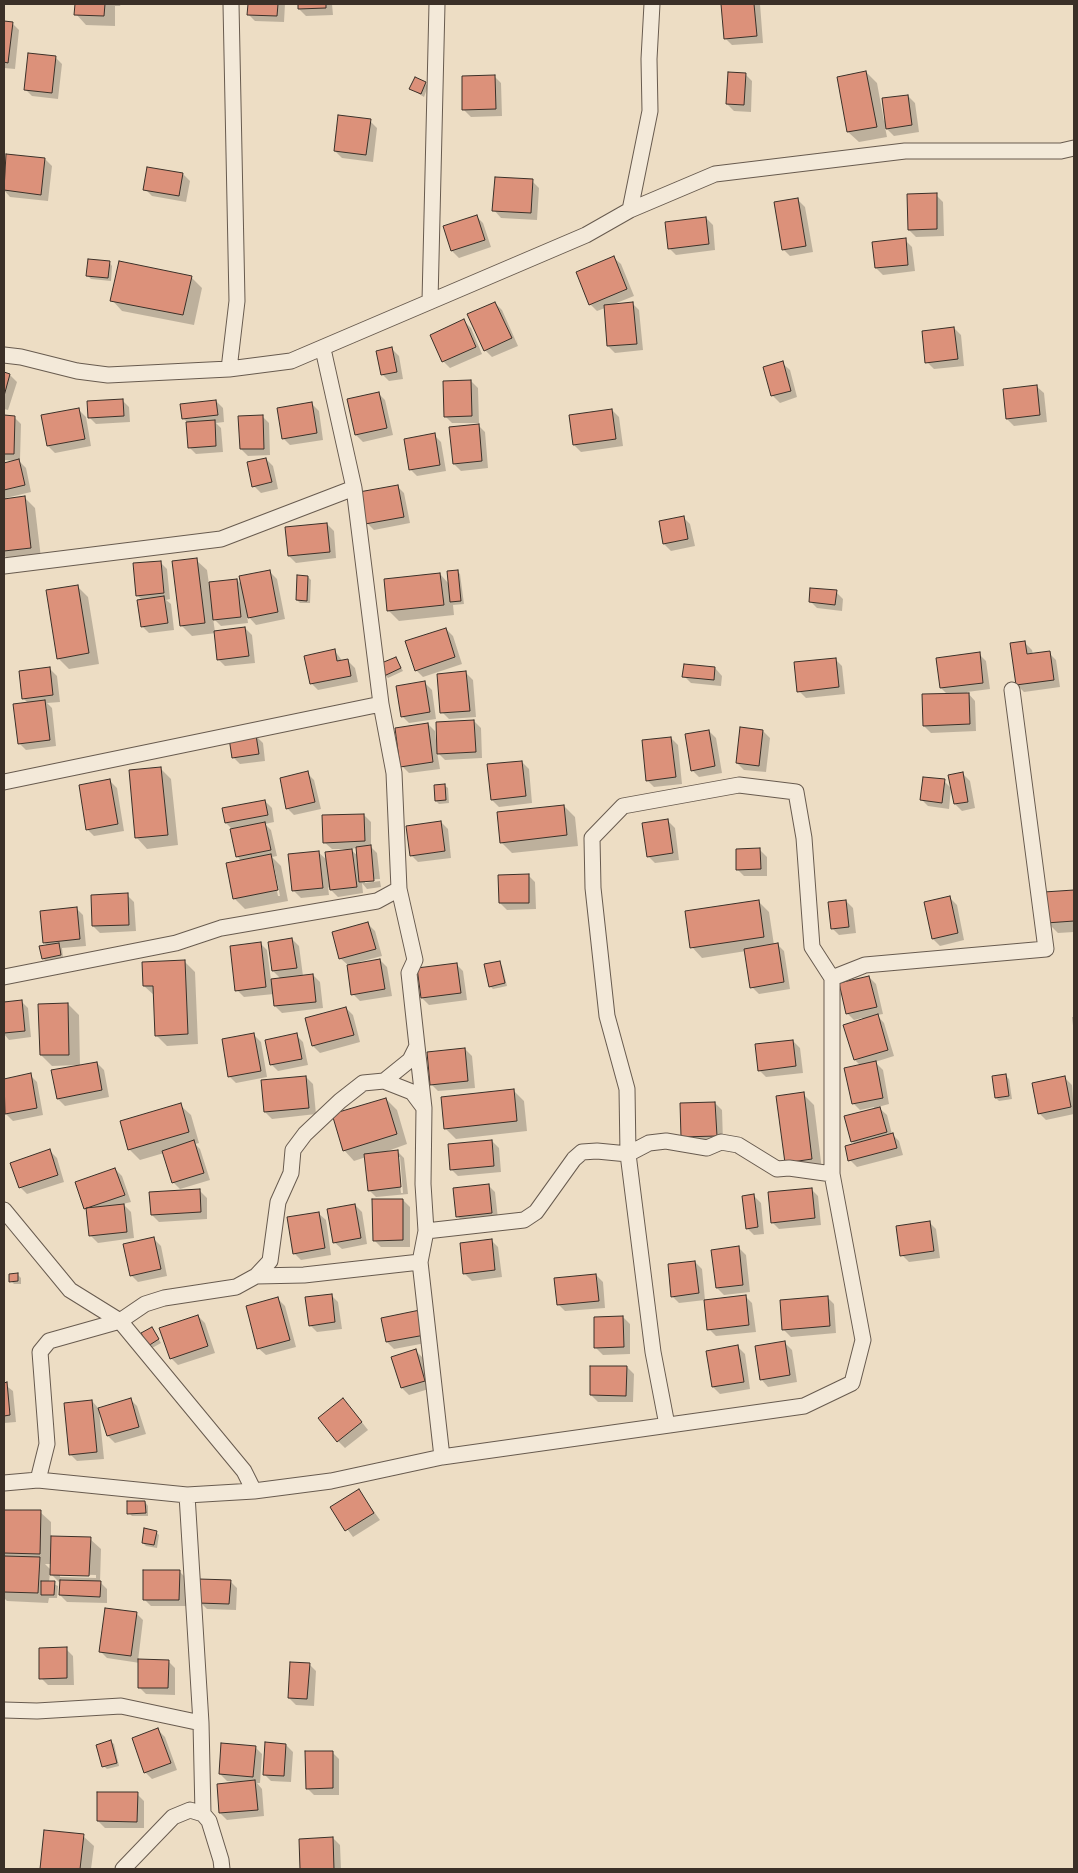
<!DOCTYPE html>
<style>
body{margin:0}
#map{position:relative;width:1078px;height:1873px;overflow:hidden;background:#edddc4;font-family:"Old Standard TT",serif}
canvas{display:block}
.frame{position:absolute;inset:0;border:5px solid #3b3028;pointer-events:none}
</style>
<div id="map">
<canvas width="1078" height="1873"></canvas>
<div class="frame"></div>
</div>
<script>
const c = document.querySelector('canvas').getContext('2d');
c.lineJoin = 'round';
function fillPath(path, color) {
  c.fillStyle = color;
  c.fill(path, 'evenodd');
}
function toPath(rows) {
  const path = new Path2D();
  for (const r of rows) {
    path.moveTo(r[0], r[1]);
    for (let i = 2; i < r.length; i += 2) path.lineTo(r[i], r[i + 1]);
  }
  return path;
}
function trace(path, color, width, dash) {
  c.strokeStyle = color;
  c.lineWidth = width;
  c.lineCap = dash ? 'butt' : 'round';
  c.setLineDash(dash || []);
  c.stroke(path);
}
fillPath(toPath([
 [76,4,121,4,120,6,115,6,115,26,86,25,76,14],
 [249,4,285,4,284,22,255,21,248,14],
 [299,4,332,4,333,15,306,16,299,9],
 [723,4,760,4,763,43,732,45,725,38],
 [4,22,12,23,19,30,15,69,4,68],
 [55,57,62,64,58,99,32,96,25,89],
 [866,72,877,83,884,121,908,96,915,103,919,132,894,136,885,127,887,137,859,142,848,132],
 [745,74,752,81,751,112,734,111,727,104],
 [494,76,501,83,502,116,471,117,464,110],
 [425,83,428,86,424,97,411,89],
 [370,121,377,128,373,162,342,158,335,151],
 [7,155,45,159,52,166,48,201,10,197,4,190],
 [148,169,183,174,190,181,186,202,152,196,145,189],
 [532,181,539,188,537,220,501,218,494,210],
 [936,195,943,202,944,236,916,237,909,230],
 [798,200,805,207,813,252,790,256,783,249],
 [476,216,483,223,491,247,459,258,452,251,444,227],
 [706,218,713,225,715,250,676,255,669,248],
 [905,240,912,247,915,271,883,275,876,268],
 [614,258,621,264,634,296,614,304,632,303,639,310,643,350,615,353,608,346,605,308,597,311,590,304],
 [109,262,112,266,111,281,91,279,88,276],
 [191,277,202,288,194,325,122,311,112,300],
 [495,303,502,310,518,346,492,357,485,350],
 [464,321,471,328,482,354,450,368,443,361],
 [954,328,961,335,964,366,934,369,927,362],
 [392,349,399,356,403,379,389,381,382,374],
 [782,363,790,370,797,397,780,403,773,396],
 [4,374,10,375,17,382,8,410,4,409],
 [471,381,478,388,479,423,452,423,445,416],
 [1036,386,1044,393,1047,422,1014,426,1007,419],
 [378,393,385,400,393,435,363,442,356,435],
 [122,400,129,407,130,422,96,424,89,417],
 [216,401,223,408,224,422,216,423,221,428,223,452,196,454,189,447,188,423,183,418],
 [312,404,319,411,323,440,290,445,283,438],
 [79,410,86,417,91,446,55,453,48,446],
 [612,410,619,417,623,446,581,452,574,445],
 [262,416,269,423,270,455,248,456,241,449],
 [4,417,14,417,21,424,20,460,18,460,26,468,31,492,6,498,6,500,25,498,35,508,41,558,11,562,4,555,4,464,17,461,4,460],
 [478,425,485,432,488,468,461,471,454,464],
 [434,435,441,442,446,471,417,476,410,469],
 [266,459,273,466,278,489,261,493,254,486],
 [397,486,404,493,410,523,374,530,367,523],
 [683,517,690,524,695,546,671,551,664,544,660,522],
 [327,524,334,531,336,558,296,563,289,556],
 [196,560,207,570,209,584,237,580,243,586,270,572,277,579,285,619,256,625,247,615,248,623,221,626,213,618,215,632,245,628,252,635,255,663,225,666,218,659,216,633,192,636,181,625],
 [160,562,167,569,170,599,166,600,171,604,174,630,149,633,142,626,142,600,137,595],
 [457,571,460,574,464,604,453,605,454,615,399,621,388,610,440,574,449,584],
 [308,577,311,580,310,603,300,603,297,600],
 [78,587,88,597,99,664,69,669,58,658],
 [836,592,843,599,842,611,817,608,810,601],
 [446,629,453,636,462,664,423,677,416,670],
 [1025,643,1032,650,1033,655,1049,653,1056,660,1060,687,1024,692,1017,685],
 [335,651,343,662,348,661,355,668,358,682,318,690,311,683],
 [979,654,986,661,990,689,967,692,975,701,976,731,931,733,924,726,948,695,941,688],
 [396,658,403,671,388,678,385,675],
 [835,659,842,666,845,694,806,698,799,691],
 [685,666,715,668,722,676,721,686,691,683,684,676],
 [50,669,57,676,60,702,47,703,52,708,56,746,26,750,19,743,28,703,23,698],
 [466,673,473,680,476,717,449,719,442,712],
 [425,683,432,690,436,719,409,723,402,716],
 [474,721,481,728,482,758,445,760,437,752,440,769,409,773,402,766,428,724,435,731,436,740],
 [709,731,716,738,722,773,699,777,692,770],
 [763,731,770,738,766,772,744,770,737,763],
 [256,736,263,743,265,761,240,764,233,757],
 [671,738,678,745,682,784,654,787,647,780],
 [522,762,529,769,532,803,499,807,492,800],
 [160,768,171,779,178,845,147,849,137,838,130,771],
 [307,773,314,780,321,809,294,815,287,808],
 [963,774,970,781,975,808,962,811,955,804],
 [110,781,117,788,124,831,94,836,87,829],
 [944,781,951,788,949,809,928,806,921,799],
 [444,785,448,788,449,803,439,804,436,801],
 [265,801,272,808,274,822,265,824,271,830,277,856,272,857,281,866,288,901,245,909,234,898,241,861,237,856,233,830,226,823],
 [272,866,274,866,280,896,278,896],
 [564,806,575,817,578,846,512,853,501,842],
 [364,815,371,822,371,847,377,853,380,879,365,880,365,883,380,881,381,887,367,889,362,883,363,893,338,897,328,887,329,895,301,898,294,891,318,852,327,860,348,850,348,849,332,849,324,842],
 [357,848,358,856,350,849],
 [668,821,675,828,679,860,655,863,648,856],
 [441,822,448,829,451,858,418,862,411,855],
 [760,850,767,857,767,876,744,876,737,869],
 [528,875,535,882,536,909,507,910,500,903],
 [1074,891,1074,932,1058,933,1048,923,1045,893],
 [127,895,134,902,136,931,100,933,93,926],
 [950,898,957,905,964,940,940,946,933,939],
 [758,901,769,912,774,945,777,944,784,951,790,989,759,994,752,987,746,951,702,958,692,947],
 [846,901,853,908,856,933,839,935,832,928],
 [76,908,83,915,86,946,62,948,63,958,46,961,43,958,47,946,44,942],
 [368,924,375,931,382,956,359,962,359,964,380,960,387,967,392,996,360,1001,353,994,348,965,340,958],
 [292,939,299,946,303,976,313,975,320,982,323,1008,282,1013,275,1006,274,994,244,997,237,990,260,943,267,950,271,980,281,979,273,971],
 [184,961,195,972,198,1044,167,1046,156,1035,155,996,144,986],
 [499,962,502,966,507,986,493,989,490,986],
 [456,964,463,971,467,1000,429,1005,422,998,418,969],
 [869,977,876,984,883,1014,877,1015,884,1023,894,1056,875,1062,883,1070,889,1104,878,1107,887,1115,892,1134,899,1141,903,1155,857,1167,850,1160,855,1144,852,1141,875,1110,874,1107,860,1110,853,1103,861,1066,855,1060,863,1020,862,1018,854,1020,847,1013],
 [21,1001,28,1008,31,1037,9,1040,4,1034,4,1003],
 [68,1004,79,1015,80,1066,97,1063,104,1070,109,1097,65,1106,58,1099,78,1065,52,1066,41,1055],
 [346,1008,353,1015,360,1042,320,1053,313,1046,306,1019],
 [1072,1017,1074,1017,1074,1034],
 [254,1035,261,1042,267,1077,236,1083,229,1076],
 [296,1035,303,1042,308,1065,278,1071,271,1064],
 [793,1041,800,1048,803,1073,766,1077,759,1070],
 [465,1049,472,1056,475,1088,438,1091,431,1084],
 [30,1075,37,1082,43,1115,13,1121,6,1114,4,1080],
 [1006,1076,1009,1079,1012,1099,999,1101,996,1098],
 [306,1077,313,1084,316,1114,272,1119,265,1112],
 [1065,1078,1072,1085,1074,1114,1046,1120,1039,1113],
 [513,1090,524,1101,527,1131,456,1139,445,1128],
 [803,1094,814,1105,822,1170,786,1162],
 [386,1099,397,1110,407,1144,385,1152,397,1151,404,1158,408,1194,376,1197,369,1190,366,1157,354,1161,344,1150],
 [397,1157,400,1157,403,1193,401,1193],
 [715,1103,722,1110,723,1142,690,1144,683,1137],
 [180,1105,191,1115,199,1143,195,1144,200,1149,210,1180,180,1189,173,1182,164,1153,140,1160,129,1149],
 [492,1141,499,1148,501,1172,458,1176,451,1169],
 [50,1151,57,1158,64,1182,27,1194,20,1187],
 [115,1169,122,1176,131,1202,123,1204,131,1212,134,1238,98,1243,91,1236,88,1210,85,1208],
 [488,1185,495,1192,498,1219,464,1223,457,1216],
 [811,1189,818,1196,821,1225,779,1229,772,1222],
 [200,1191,207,1198,207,1219,159,1222,152,1215],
 [754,1196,761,1203,764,1234,754,1235,747,1228],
 [403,1200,410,1207,410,1247,381,1247,374,1240],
 [355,1205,362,1212,367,1244,342,1249,334,1242],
 [318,1213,326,1220,331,1255,301,1260,294,1253],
 [929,1222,936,1229,940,1258,909,1262,902,1255],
 [154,1239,161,1246,167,1276,138,1282,131,1275],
 [491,1240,498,1247,502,1277,472,1281,465,1274,461,1244],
 [739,1248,746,1255,750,1292,724,1295,717,1288],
 [695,1262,702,1269,705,1300,679,1303,672,1296],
 [17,1274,21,1278,21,1284,14,1284,11,1281],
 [596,1275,603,1282,605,1308,565,1311,558,1304],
 [331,1295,338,1302,342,1329,317,1332,310,1325],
 [745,1296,752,1303,756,1332,716,1336,709,1329],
 [827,1297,834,1304,836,1333,791,1337,784,1330],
 [278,1299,285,1306,296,1347,266,1355,258,1348],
 [420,1312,431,1342,394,1349,387,1342,383,1319],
 [198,1316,205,1323,215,1353,178,1365,171,1358],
 [623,1317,630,1324,630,1354,603,1355,596,1348],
 [152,1328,161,1343,152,1348,149,1345],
 [785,1343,792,1350,797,1382,768,1387,762,1380],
 [738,1347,745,1354,750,1389,720,1394,713,1387],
 [416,1351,423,1358,432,1388,409,1395,402,1388,393,1358],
 [627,1367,634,1374,633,1402,598,1402,591,1395],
 [4,1384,13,1391,16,1422,4,1423],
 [130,1399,137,1406,146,1434,115,1443,108,1436,99,1410,104,1459,77,1461,70,1454,92,1401,99,1409],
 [350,1407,368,1430,345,1448,338,1441],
 [359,1491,380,1520,353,1537,332,1508],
 [145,1502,148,1506,148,1516,132,1516,129,1513],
 [4,1511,40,1512,51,1522,51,1538,90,1539,101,1549,100,1582,107,1589,107,1603,67,1602,60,1595,61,1584,50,1573,49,1582,58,1586,57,1598,49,1598,48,1603,7,1601,4,1598],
 [45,1564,51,1564,51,1570],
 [60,1574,96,1575,96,1578,60,1577],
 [156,1532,159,1535,157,1548,146,1546,143,1543],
 [179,1571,186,1578,186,1606,151,1606,144,1599],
 [230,1581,237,1588,236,1610,207,1609,200,1602],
 [136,1613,143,1620,138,1661,168,1661,175,1668,175,1695,146,1694,139,1687,140,1663,107,1658,100,1651],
 [66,1649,73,1656,74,1685,48,1685,41,1678],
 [309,1664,316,1671,314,1706,296,1705,289,1698],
 [158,1730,165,1737,177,1770,152,1779,145,1772],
 [110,1741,114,1744,119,1766,107,1769,104,1766],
 [286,1745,293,1752,291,1782,271,1781,264,1774],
 [255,1747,262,1754,260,1783,257,1783,262,1789,264,1816,227,1820,220,1813,238,1782,227,1781,220,1774],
 [332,1752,339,1759,339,1795,314,1795,307,1788],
 [137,1794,144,1801,144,1828,105,1828,98,1821],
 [45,1831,83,1836,94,1846,91,1869,41,1869],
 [333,1838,340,1845,341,1869,301,1869,300,1840]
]), '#0003');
const building = toPath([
 [75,4,105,4,104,16,74,15,75,4],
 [248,4,278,4,277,16,247,15,248,4],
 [298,4,326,4,326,8,298,9,298,4],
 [721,4,754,4,757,36,724,39,721,4],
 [4,21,13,22,8,63,4,62,4,21],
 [28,53,56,56,52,93,24,90,28,53],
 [866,71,877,127,847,132,837,77,866,71],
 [728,72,746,73,744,105,726,104,728,72],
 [495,75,496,109,462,110,462,76,495,75],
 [415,77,426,82,421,94,409,89,415,77],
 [908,95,912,125,886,129,882,98,908,95],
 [338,115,371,119,366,155,334,151,338,115],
 [6,154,45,158,41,195,4,190,6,154],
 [147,167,183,173,179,196,143,190,147,167],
 [495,177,533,179,531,213,492,211,495,177],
 [937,193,937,229,908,230,907,194,937,193],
 [798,198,806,246,782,250,774,202,798,198],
 [477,215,485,240,451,251,443,226,477,215],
 [706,217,709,244,668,249,665,222,706,217],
 [906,238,908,265,875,268,872,242,906,238],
 [614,256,627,289,589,305,576,272,614,256],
 [88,259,110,261,108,278,86,276,88,259],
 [119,261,192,276,183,315,110,301,119,261],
 [495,302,512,338,484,351,467,314,495,302],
 [633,302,637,344,607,346,604,305,633,302],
 [464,319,476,347,442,362,430,335,464,319],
 [954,327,958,359,925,363,922,331,954,327],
 [392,347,397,372,381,375,376,351,392,347],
 [783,361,791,391,771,396,763,367,783,361],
 [4,372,10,374,4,396,4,372],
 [471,380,472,416,444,417,443,381,471,380],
 [1037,385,1040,415,1006,419,1003,389,1037,385],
 [379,392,387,428,355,435,347,399,379,392],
 [123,399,124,416,88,418,87,401,123,399],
 [216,400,218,415,182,419,180,404,216,400],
 [312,402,317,433,282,439,277,408,312,402],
 [79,408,85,439,47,446,41,415,79,408],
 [612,409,616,439,573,445,569,415,612,409],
 [4,415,15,416,14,454,4,454,4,415],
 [263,415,264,449,240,449,238,416,263,415],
 [215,420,216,446,188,448,186,422,215,420],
 [479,424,482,461,453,464,449,427,479,424],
 [435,433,440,465,409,470,404,439,435,433],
 [266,458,272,482,252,487,247,462,266,458],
 [19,459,25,485,4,490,4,463,19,459],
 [398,485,404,517,365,524,359,492,398,485],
 [25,496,31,548,4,551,4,499,25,496],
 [684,516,688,539,663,544,659,521,684,516],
 [327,523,330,552,288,556,285,527,327,523],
 [197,558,205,623,180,626,172,561,197,558],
 [161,561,164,593,136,596,133,563,161,561],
 [270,570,278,612,248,618,239,576,270,570],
 [458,570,461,601,450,602,447,571,458,570],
 [440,573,444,605,387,611,384,579,440,573],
 [297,575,308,576,307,601,296,600,297,575],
 [237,579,241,617,213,620,209,582,237,579],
 [78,585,89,653,57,659,46,590,78,585],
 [810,588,837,590,835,605,809,602,810,588],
 [164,596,168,623,141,627,137,600,164,596],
 [245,627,249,656,217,660,214,631,245,627],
 [446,628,455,657,415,671,405,641,446,628],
 [1025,641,1027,654,1050,651,1054,680,1016,685,1010,643,1025,641],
 [335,649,337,661,348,659,351,676,310,684,304,656,335,649],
 [980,652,983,683,940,688,936,658,980,652],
 [396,657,401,668,384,676,379,664,396,657],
 [836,658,839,687,797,692,794,662,836,658],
 [684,664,715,667,714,680,682,677,684,664],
 [50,667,53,695,22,699,19,671,50,667],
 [466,671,470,711,440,713,437,674,466,671],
 [425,681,430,712,401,717,396,686,425,681],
 [969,693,970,724,923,726,922,694,969,693],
 [45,700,50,740,18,744,13,704,45,700],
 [474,720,476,752,437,754,436,722,474,720],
 [428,723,433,762,400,767,395,728,428,723],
 [740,727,763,730,759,766,736,763,740,727],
 [709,730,715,766,691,771,685,734,709,730],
 [256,735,259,754,232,758,229,738,256,735],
 [671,737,676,777,646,781,642,740,671,737],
 [522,761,526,796,491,800,487,764,522,761],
 [161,767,168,835,135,838,129,770,161,767],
 [308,771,315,802,286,809,280,778,308,771],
 [963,772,968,802,954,804,948,775,963,772],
 [923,777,945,779,942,803,920,800,923,777],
 [110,779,118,824,86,830,79,785,110,779],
 [445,784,446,800,435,801,434,785,445,784],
 [265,800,268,815,225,823,222,808,265,800],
 [564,805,567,835,500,843,497,812,564,805],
 [364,814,365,841,323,843,322,815,364,814],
 [668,819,673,853,647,857,642,823,668,819],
 [441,821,445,851,410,856,406,826,441,821],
 [265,822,271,850,236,857,230,829,265,822],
 [371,845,374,881,359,882,356,847,371,845],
 [760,848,761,869,736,870,736,849,760,848],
 [352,849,357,887,330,890,325,852,352,849],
 [319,851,323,888,292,891,288,854,319,851],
 [271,854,278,890,233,899,226,863,271,854],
 [529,874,529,903,499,903,498,875,529,874],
 [1074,890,1074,921,1046,923,1044,892,1074,890],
 [128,893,129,925,92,926,91,895,128,893],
 [950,896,958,933,932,939,924,902,950,896],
 [759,900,764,937,690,948,685,911,759,900],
 [846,900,849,927,831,929,828,902,846,900],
 [77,907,80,939,43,943,40,911,77,907],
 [368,922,376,949,339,959,332,932,368,922],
 [292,938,297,968,272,971,268,942,292,938],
 [261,942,266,987,235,991,230,946,261,942],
 [59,943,61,955,42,959,39,946,59,943],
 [778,943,784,982,750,988,744,949,778,943],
 [380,959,385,989,351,995,347,965,380,959],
 [185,960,188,1034,155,1036,153,986,143,986,142,962,185,960],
 [500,961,505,983,489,987,484,964,500,961],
 [457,963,461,993,421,998,417,968,457,963],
 [313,974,316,1002,274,1006,271,979,313,974],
 [869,976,877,1007,846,1014,839,983,869,976],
 [22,1000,25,1031,4,1033,4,1002,22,1000],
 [68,1003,69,1055,40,1055,38,1004,68,1003],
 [346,1007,354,1035,312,1046,305,1018,346,1007],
 [878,1014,888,1050,854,1060,843,1025,878,1014],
 [254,1033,261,1071,228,1077,222,1039,254,1033],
 [297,1033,302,1059,270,1065,265,1040,297,1033],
 [793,1040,796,1066,758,1071,755,1044,793,1040],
 [465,1048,468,1081,430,1085,427,1052,465,1048],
 [876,1061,883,1098,852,1104,844,1068,876,1061],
 [97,1062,102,1090,57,1099,51,1070,97,1062],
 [31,1073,37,1108,5,1114,4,1079,31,1073],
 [1006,1074,1009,1096,995,1098,992,1076,1006,1074],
 [306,1076,309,1108,264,1112,261,1080,306,1076],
 [1065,1076,1071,1107,1038,1114,1032,1083,1065,1076],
 [514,1089,517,1121,444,1129,441,1097,514,1089],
 [804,1092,812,1159,785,1163,776,1096,804,1092],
 [386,1098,397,1134,343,1151,332,1114,386,1098],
 [715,1102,717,1136,681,1137,680,1103,715,1102],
 [181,1103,189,1132,128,1150,120,1121,181,1103],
 [880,1107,887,1132,851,1142,844,1116,880,1107],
 [893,1133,897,1148,848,1161,845,1146,893,1133],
 [194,1140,204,1173,172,1183,162,1151,194,1140],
 [492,1140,494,1166,450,1170,448,1144,492,1140],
 [50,1149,58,1175,19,1188,10,1163,50,1149],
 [398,1150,401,1187,368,1191,364,1154,398,1150],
 [115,1168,125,1195,84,1209,75,1182,115,1168],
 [489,1184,492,1213,456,1217,453,1188,489,1184],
 [812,1188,815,1218,771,1223,768,1192,812,1188],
 [200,1189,201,1212,151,1215,149,1192,200,1189],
 [754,1194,758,1227,746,1229,742,1196,754,1194],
 [372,1199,403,1199,403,1240,373,1241,372,1199],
 [124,1204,127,1232,89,1236,86,1208,124,1204],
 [355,1204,361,1238,333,1243,327,1209,355,1204],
 [319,1212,325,1248,293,1254,287,1217,319,1212],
 [930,1221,934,1251,900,1256,896,1226,930,1221],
 [154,1237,161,1269,130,1276,123,1244,154,1237],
 [492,1239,495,1270,463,1274,460,1243,492,1239],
 [739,1246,743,1285,716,1288,711,1250,739,1246],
 [695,1261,699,1293,671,1297,668,1264,695,1261],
 [18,1273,18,1281,9,1282,9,1274,18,1273],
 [596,1274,599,1301,557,1305,554,1278,596,1274],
 [332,1294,335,1322,309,1326,305,1297,332,1294],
 [746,1295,749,1325,707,1330,704,1300,746,1295],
 [828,1296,830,1326,782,1330,780,1300,828,1296],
 [278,1297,290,1340,257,1349,246,1306,278,1297],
 [420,1310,425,1335,386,1342,381,1318,420,1310],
 [198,1315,208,1346,170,1359,159,1328,198,1315],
 [623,1316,624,1347,594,1348,594,1317,623,1316],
 [152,1327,159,1339,148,1346,141,1333,152,1327],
 [785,1341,790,1375,760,1380,755,1346,785,1341],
 [738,1345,744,1382,712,1387,706,1351,738,1345],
 [416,1349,425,1381,401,1388,391,1357,416,1349],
 [590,1366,627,1366,626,1396,590,1395,590,1366],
 [7,1382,10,1415,4,1416,4,1383,7,1382],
 [131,1398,139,1427,107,1436,98,1408,131,1398],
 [343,1398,362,1422,337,1442,318,1418,343,1398],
 [92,1400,97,1452,69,1455,64,1403,92,1400],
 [359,1489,374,1513,345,1531,330,1507,359,1489],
 [127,1501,145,1501,146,1513,127,1514,127,1501],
 [4,1510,41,1510,40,1554,4,1553,4,1510],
 [144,1528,157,1531,154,1545,142,1543,144,1528],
 [51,1536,91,1537,89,1576,50,1575,51,1536],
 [4,1556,40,1557,38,1593,4,1592,4,1556],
 [143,1570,180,1570,179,1600,143,1600,143,1570],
 [199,1579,231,1580,229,1604,198,1603,199,1579],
 [60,1580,101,1581,100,1597,59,1595,60,1580],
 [41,1581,55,1581,54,1595,41,1595,41,1581],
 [105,1608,137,1612,131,1656,99,1652,105,1608],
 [67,1647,67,1678,39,1679,39,1648,67,1647],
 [138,1659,169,1660,168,1688,138,1688,138,1659],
 [290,1662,310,1663,307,1699,288,1698,290,1662],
 [158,1728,171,1763,144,1773,132,1738,158,1728],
 [111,1740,117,1763,102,1767,96,1745,111,1740],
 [265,1742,286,1744,284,1776,263,1775,265,1742],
 [221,1743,256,1746,253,1777,219,1774,221,1743],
 [305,1751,333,1751,333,1788,306,1789,305,1751],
 [255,1780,258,1810,219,1813,217,1784,255,1780],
 [97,1792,138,1792,137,1822,97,1821,97,1792],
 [44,1830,84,1834,80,1869,40,1869,44,1830],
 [333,1837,334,1869,300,1869,299,1839,333,1837]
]);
fillPath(building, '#dc917a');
trace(building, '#3b3028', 1);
const minor = toPath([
 [630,210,650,111,649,59,652,4],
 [430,301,437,4],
 [323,349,354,488,381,704,394,773,399,889,415,960,409,973,417,1046,410,1060,384,1081],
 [4,355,21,357,77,371,108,375,229,369,291,361,586,235,630,210,715,174,905,151,1061,151,1074,148],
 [229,369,237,301,231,4],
 [4,566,221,539,354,488],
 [4,782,381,704],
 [4,977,176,943,221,928,377,901,399,889],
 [417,1046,424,1108],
 [4,1210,70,1290,120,1321,244,1471,254,1491],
 [426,1231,420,1262,442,1457],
 [256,1276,304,1275,420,1262],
 [667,1425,653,1352,628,1154,627,1089,607,1016,593,888,592,838,623,806,739,785,796,792,804,838,812,947,832,978],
 [38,1480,187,1495,254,1491,331,1481,442,1457,804,1406,852,1383,863,1340,832,1174,832,978,865,965,1046,949,1012,690],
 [4,1483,38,1480,47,1444,40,1352,49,1341,120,1321,145,1304,164,1298,236,1287,256,1276,270,1261,278,1202,291,1173,293,1150,305,1134,340,1101,363,1083,384,1081,412,1092,424,1108,423,1184,426,1231,524,1220,536,1212,574,1159,582,1152,597,1151,628,1154,649,1143,666,1141,707,1148,721,1142,738,1145,777,1169,789,1168,832,1174],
 [187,1495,201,1723,203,1814],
 [4,1710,37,1711,121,1706,201,1723],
 [123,1869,173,1817,190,1810,203,1814,209,1821,221,1860,222,1869]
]);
trace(minor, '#685b4f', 17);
trace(minor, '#f3e9d9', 15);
</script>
